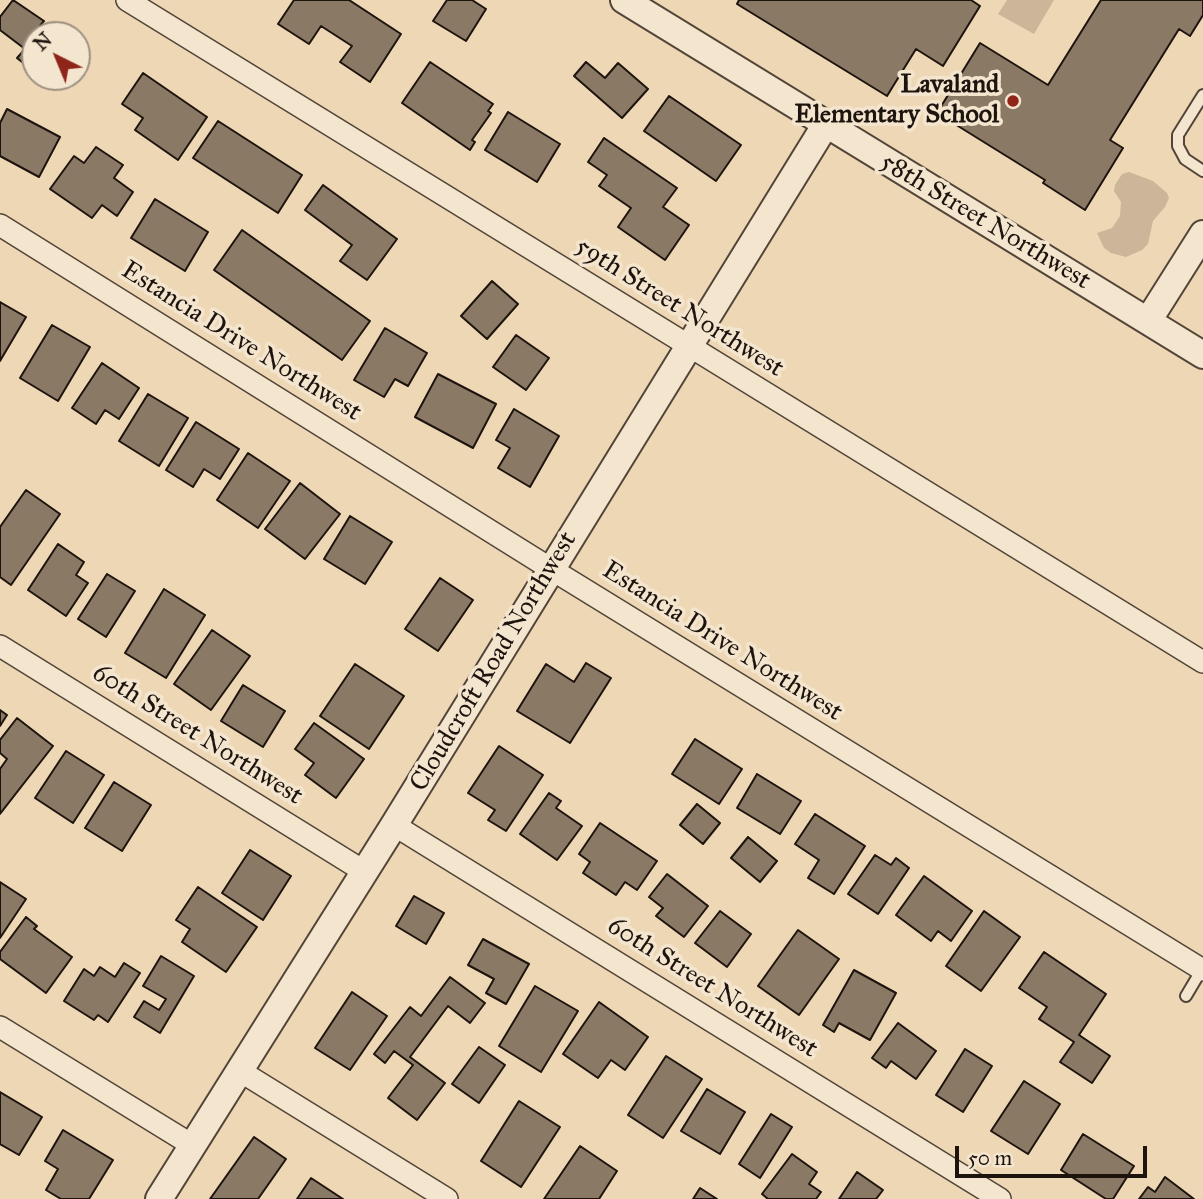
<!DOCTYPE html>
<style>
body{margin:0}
#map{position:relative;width:1203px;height:1199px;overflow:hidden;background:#eed7b5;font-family:"IM FELL Great Primer",serif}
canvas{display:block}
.north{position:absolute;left:21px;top:21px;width:70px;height:70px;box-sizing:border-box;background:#f4e5cf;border:2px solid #9e9182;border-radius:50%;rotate:317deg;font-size:19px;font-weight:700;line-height:28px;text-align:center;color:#1e140e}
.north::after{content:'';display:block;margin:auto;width:24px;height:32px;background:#8f2418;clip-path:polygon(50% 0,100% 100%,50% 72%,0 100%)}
.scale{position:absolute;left:955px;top:1146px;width:192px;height:32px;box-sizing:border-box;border:4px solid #1e140e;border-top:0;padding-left:9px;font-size:21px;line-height:24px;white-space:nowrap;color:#1e140e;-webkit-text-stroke:5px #f4e5cf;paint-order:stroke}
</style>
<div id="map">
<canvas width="1203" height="1199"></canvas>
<div class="north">N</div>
<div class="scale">50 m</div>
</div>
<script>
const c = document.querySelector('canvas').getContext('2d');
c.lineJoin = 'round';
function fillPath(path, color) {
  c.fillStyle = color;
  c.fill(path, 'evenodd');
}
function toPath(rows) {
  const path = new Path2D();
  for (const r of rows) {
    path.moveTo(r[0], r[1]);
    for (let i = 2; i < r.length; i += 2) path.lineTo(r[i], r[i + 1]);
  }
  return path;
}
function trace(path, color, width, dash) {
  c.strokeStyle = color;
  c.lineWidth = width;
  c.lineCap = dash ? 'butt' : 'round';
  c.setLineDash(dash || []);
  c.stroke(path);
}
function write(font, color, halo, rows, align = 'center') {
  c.font = font + ' "IM FELL Great Primer",serif';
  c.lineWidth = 7;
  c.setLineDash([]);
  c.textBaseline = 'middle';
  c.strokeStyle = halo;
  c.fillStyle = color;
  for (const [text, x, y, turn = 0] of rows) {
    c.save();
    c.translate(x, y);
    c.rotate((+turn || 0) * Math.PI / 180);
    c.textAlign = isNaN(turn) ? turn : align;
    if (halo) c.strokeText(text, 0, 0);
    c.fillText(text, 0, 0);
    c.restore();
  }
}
fillPath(toPath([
 [1007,0,1054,0,1034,34,998,14],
 [1129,172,1153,181,1167,193,1169,198,1165,207,1153,221,1148,244,1142,250,1126,257,1111,253,1104,248,1097,233,1112,228,1120,216,1121,202,1114,191,1115,185,1122,174]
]), '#cbb699');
const building = toPath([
 [13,0,44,21,34,33,37,35,35,35,35,66,32,70,17,58,25,49,0,30,0,17,13,0],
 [294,0,349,0,401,34,370,82,340,62,352,46,321,26,309,44,278,24,294,0],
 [447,0,472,0,486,9,466,41,433,21,447,0],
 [739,0,971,0,980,6,943,66,916,49,887,96,737,4,739,0],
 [1101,0,1203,0,1203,15,1190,36,1179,29,1110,140,1123,148,1085,210,1043,183,1045,180,937,113,980,43,1048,85,1101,0],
 [430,62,493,104,488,111,491,113,472,140,475,142,470,150,402,103,430,62],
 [586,62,605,78,618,63,648,89,622,118,574,76,586,62],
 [143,73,207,117,178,160,135,130,143,118,122,104,143,73],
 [669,96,741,145,716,181,644,131,669,96],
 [7,109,60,137,39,177,0,156,0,123,7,109],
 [508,112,560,144,537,182,485,150,508,112],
 [218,121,302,175,278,213,193,158,218,121],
 [604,138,677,188,663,207,689,225,665,260,618,227,631,208,599,186,607,175,588,162,604,138],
 [96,147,123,165,114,178,133,192,117,216,102,205,92,218,50,189,74,156,84,163,96,147],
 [323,185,397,239,367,280,340,261,352,245,305,210,323,185],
 [155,199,208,232,185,271,131,238,155,199],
 [242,230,370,321,342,360,214,270,242,230],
 [492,281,518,304,487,339,461,316,492,281],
 [0,302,26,317,0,361,0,302],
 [52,325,90,347,58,401,20,378,52,325],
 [385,328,427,353,408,386,395,379,384,397,354,380,385,328],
 [516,335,549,358,526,390,493,367,516,335],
 [102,363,139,388,119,419,105,410,96,424,72,408,102,363],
 [438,374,496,404,473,448,415,417,438,374],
 [148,394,188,418,159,466,119,441,148,394],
 [514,409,559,436,530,487,498,468,510,448,496,440,514,409],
 [196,422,239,449,220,479,204,469,193,487,166,470,196,422],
 [248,453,290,481,258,528,217,500,248,453],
 [300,483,340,514,305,559,265,529,300,483],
 [26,490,60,514,11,585,0,577,0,527,26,490],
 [350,516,392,542,365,584,324,559,350,516],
 [58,544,84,562,76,575,88,583,66,616,28,590,58,544],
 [107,574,135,591,106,637,78,619,107,574],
 [440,578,473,600,438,651,405,629,440,578],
 [164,589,205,615,166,678,125,653,164,589],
 [212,630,250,656,211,710,174,684,212,630],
 [586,663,611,678,570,743,517,711,546,664,574,682,586,663],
 [355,664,404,696,369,749,320,716,355,664],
 [243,685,285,711,263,747,221,721,243,685],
 [0,710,7,715,0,726,0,710],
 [17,718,53,746,0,814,0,769,7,759,0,753,0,740,17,718],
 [314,723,364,759,336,798,305,775,314,763,295,749,314,723],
 [695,739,742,769,719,804,672,774,695,739],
 [499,746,543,775,506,831,488,820,495,810,468,793,499,746],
 [66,751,104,775,73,823,35,798,66,751],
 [757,774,801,801,780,834,737,808,757,774],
 [114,782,151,805,122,851,85,828,114,782],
 [549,793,561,801,556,808,582,826,557,860,520,834,549,793],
 [697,804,720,823,703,844,680,825,697,804],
 [815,814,865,846,834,894,808,878,819,860,795,844,815,814],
 [600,823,657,861,637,890,625,882,616,895,583,873,590,862,579,854,600,823],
 [748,837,777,861,760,882,731,858,748,837],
 [250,850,291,876,263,920,222,893,250,850],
 [875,855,891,865,896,858,909,868,878,914,848,894,875,855],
 [667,874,708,906,684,937,656,916,663,908,649,897,667,874],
 [924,876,972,911,951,941,938,931,931,941,896,915,924,876],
 [0,882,26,899,0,938,0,882],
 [198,887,257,927,226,972,182,942,190,929,176,920,198,887],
 [414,896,444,913,426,944,396,926,414,896],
 [720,911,751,934,727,967,695,943,720,911],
 [984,911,1020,937,981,991,946,966,984,911],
 [26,917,37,926,34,929,72,957,46,993,0,959,0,952,26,917],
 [798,930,839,959,799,1015,758,986,798,930],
 [483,939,529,964,506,1004,486,993,494,979,468,965,483,939],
 [1044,952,1106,994,1079,1035,1110,1056,1092,1083,1060,1062,1074,1042,1039,1019,1047,1007,1019,988,1044,952],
 [161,956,194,976,160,1033,134,1017,144,1001,159,1010,166,999,143,986,161,956],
 [124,963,140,973,108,1022,98,1015,94,1020,64,1001,84,969,94,976,100,967,115,977,124,963],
 [854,970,896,993,870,1040,839,1023,834,1032,823,1025,854,970],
 [450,977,485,1003,470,1023,448,1006,410,1057,445,1083,417,1120,388,1098,413,1065,394,1051,385,1063,374,1054,410,1007,421,1016,450,977],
 [535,986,578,1011,541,1072,499,1046,535,986],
 [352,992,387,1016,350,1070,315,1048,352,992],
 [599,1002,648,1037,625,1070,611,1060,598,1078,563,1054,599,1002],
 [898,1023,936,1051,916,1079,891,1061,886,1068,872,1058,898,1023],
 [479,1047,505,1065,479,1103,452,1084,479,1047],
 [965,1049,992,1066,963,1112,936,1095,965,1049],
 [666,1056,702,1079,663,1138,628,1115,666,1056],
 [1024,1081,1060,1104,1028,1154,991,1131,1024,1081],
 [707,1089,745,1112,720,1154,681,1131,707,1089],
 [0,1092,42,1117,19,1155,0,1144,0,1092],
 [519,1101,560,1127,521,1187,481,1161,519,1101],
 [771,1114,792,1127,760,1178,739,1164,771,1114],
 [63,1130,113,1160,89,1199,61,1199,46,1190,58,1169,45,1161,63,1130],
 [1083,1134,1134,1166,1113,1199,1106,1199,1061,1170,1083,1134],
 [254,1137,286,1159,258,1199,210,1199,254,1137],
 [580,1146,617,1171,599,1199,544,1199,580,1146],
 [792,1154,817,1172,809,1184,821,1192,816,1199,768,1199,762,1194,792,1154],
 [857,1172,883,1190,876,1199,839,1199,857,1172],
 [1165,1177,1194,1199,1139,1199,1148,1187,1155,1192,1165,1177],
 [311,1178,343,1199,297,1199,311,1178],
 [700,1188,717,1199,693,1199,700,1188]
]);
fillPath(building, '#8a7965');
trace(building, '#1e140e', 2);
const service = toPath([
 [1203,95,1178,135,1178,146,1185,159,1203,171],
 [1186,996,1202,969]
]);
const minor = toPath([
 [127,0,1203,662],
 [0,225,551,569,1203,970],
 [0,646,365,872],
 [394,825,1000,1199],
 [0,1027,192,1145],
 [240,1071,447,1199]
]);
const tertiary = toPath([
 [624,0,1203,355],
 [1148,321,1203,234],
 [159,1199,394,825,826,124]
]);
trace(service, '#524538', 14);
trace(minor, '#524538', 24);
trace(tertiary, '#524538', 30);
trace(service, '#f4e5cf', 10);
trace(minor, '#f4e5cf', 21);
trace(tertiary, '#f4e5cf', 26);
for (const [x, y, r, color] of [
 [1013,101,7,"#8f2418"]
]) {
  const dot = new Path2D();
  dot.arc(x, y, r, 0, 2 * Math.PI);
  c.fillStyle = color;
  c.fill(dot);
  trace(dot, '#f4e5cf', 2.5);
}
write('bold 26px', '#1e140e', '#f4e5cf', [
 ["Lavaland",999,86],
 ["Elementary School",999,116]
], 'right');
write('26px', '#1e140e', '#f4e5cf', [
 ["58th Street Northwest",985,222,31],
 ["59th Street Northwest",679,308,32],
 ["Estancia Drive Northwest",241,342,32],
 ["Estancia Drive Northwest",722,642,32],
 ["Cloudcroft Road Northwest",494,662,-59],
 ["60th Street Northwest",197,735,32],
 ["60th Street Northwest",712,988,32]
]);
</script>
